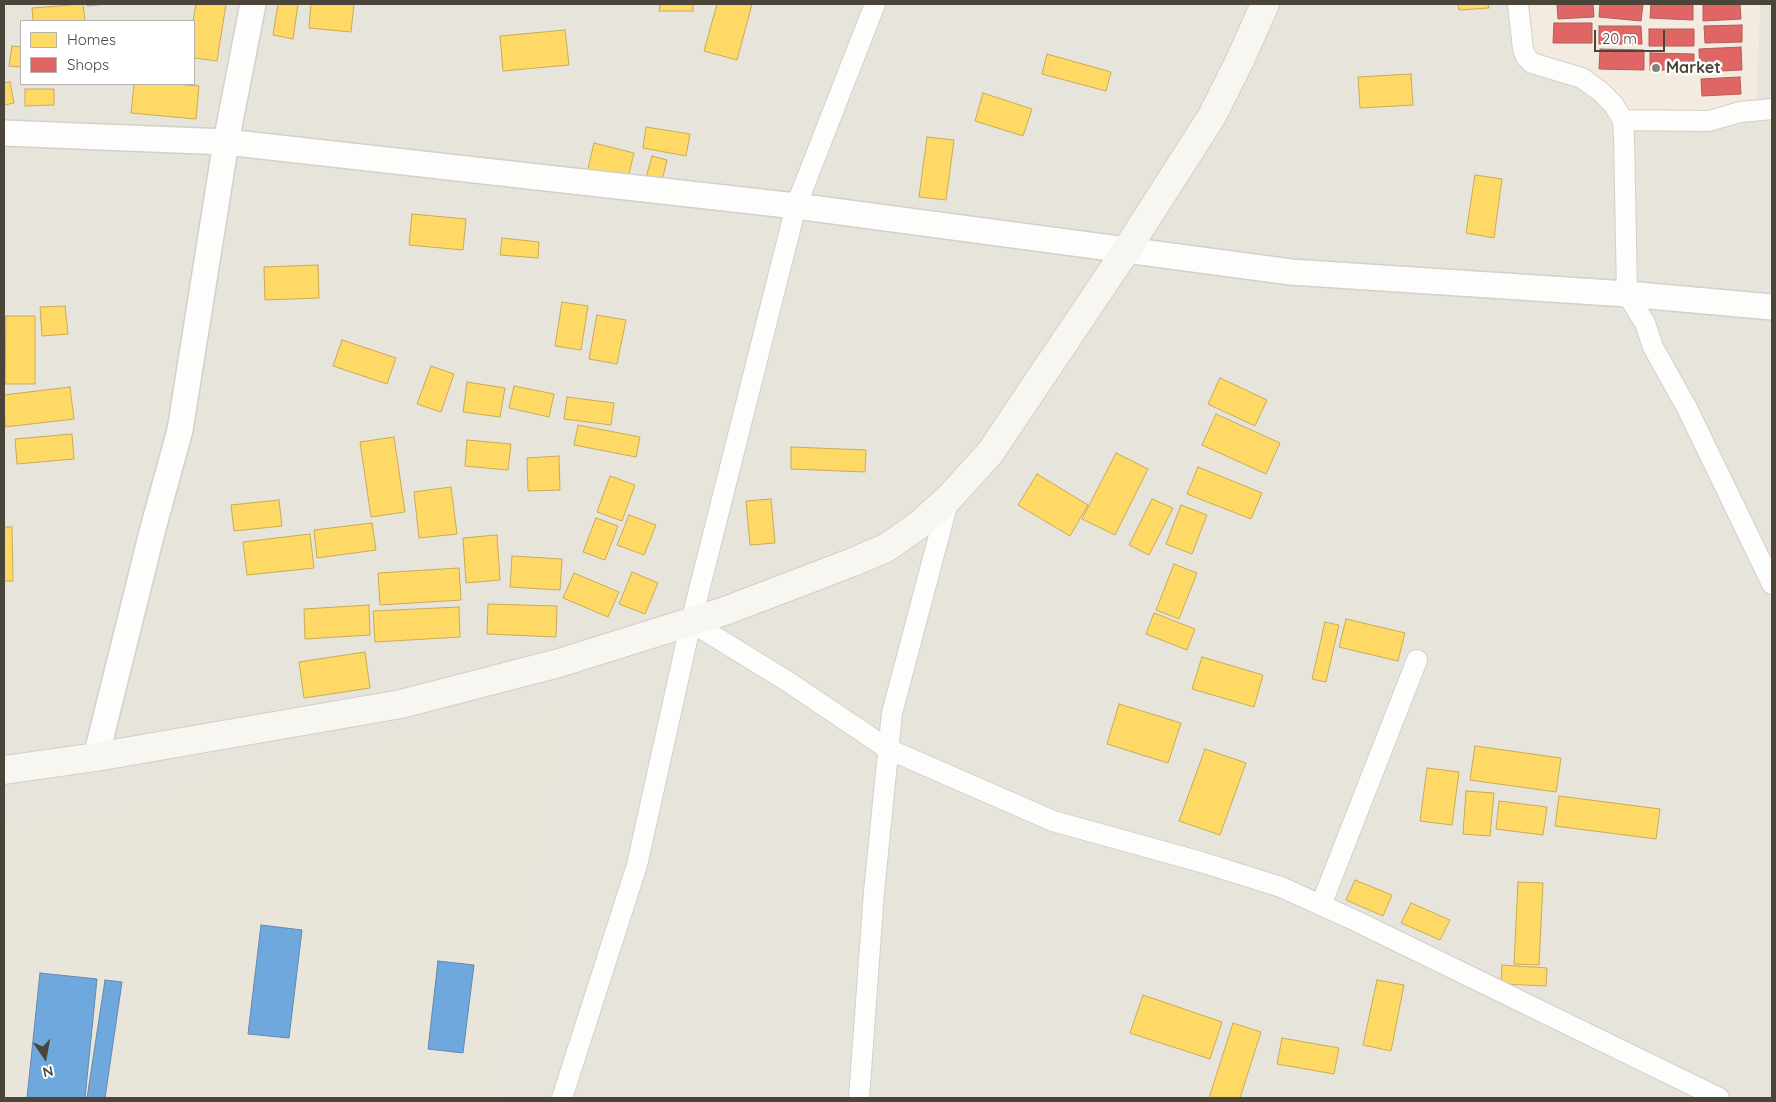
<!DOCTYPE html>
<style>
body{margin:0}
#map{position:relative;width:1776px;height:1102px;overflow:hidden;background:#f4f2ee;font-family:Quicksand,sans-serif}
canvas{display:block}
.frame{position:absolute;inset:0;border:5px solid #4b4439;pointer-events:none}
.legend{position:absolute;left:20px;top:20px;width:175px;height:65px;box-sizing:border-box;background:#fff;border:1px solid #b7b4b0;margin:0;padding:6px 9px;list-style:none;font-size:15px;color:#4b4439}
.legend li{display:flex;align-items:center;gap:10px;height:25px}
.legend b{width:25px;border:1px solid #b7b4b0}
.north{position:absolute;left:20px;top:1032px;width:50px;height:50px;-webkit-text-stroke:4px #fff;paint-order:stroke;rotate:168deg;font-size:14px;font-weight:700;line-height:20px;text-align:center;color:#4b4439}
.north::after{content:'';display:block;margin:auto;width:18px;height:22px;background:#4b4439;clip-path:polygon(50% 0,100% 100%,50% 72%,0 100%)}
.scale{position:absolute;left:1594px;top:30px;width:71px;height:22px;box-sizing:border-box;border:2px solid #4b4439;border-top:0;padding-left:6px;font-size:15px;line-height:18px;white-space:nowrap;color:#4b4439;-webkit-text-stroke:4px #fff;paint-order:stroke}
</style>
<div id="map">
<canvas width="1776" height="1102"></canvas>
<div class="frame"></div>
<ul class="legend">
<li><b style="height:14px;background:#ffd966"></b>Homes</li>
<li><b style="height:14px;background:#e06666"></b>Shops</li>
</ul>
<div class="north">N</div>
<div class="scale">20 m</div>
</div>
<script>
const c = document.querySelector('canvas').getContext('2d');
c.lineJoin = 'round';
function fillPath(path, color) {
  c.fillStyle = color;
  c.fill(path, 'evenodd');
}
function toPath(rows) {
  const path = new Path2D();
  for (const r of rows) {
    path.moveTo(r[0], r[1]);
    for (let i = 2; i < r.length; i += 2) path.lineTo(r[i], r[i + 1]);
  }
  return path;
}
function trace(path, color, width, dash) {
  c.strokeStyle = color;
  c.lineWidth = width;
  c.lineCap = dash ? 'butt' : 'round';
  c.setLineDash(dash || []);
  c.stroke(path);
}
function write(font, color, halo, rows, align = 'center') {
  c.font = font + ' Quicksand,sans-serif';
  c.lineWidth = 5;
  c.setLineDash([]);
  c.textBaseline = 'middle';
  c.strokeStyle = halo;
  c.fillStyle = color;
  for (const [text, x, y, turn = 0] of rows) {
    c.save();
    c.translate(x, y);
    c.rotate((+turn || 0) * Math.PI / 180);
    c.textAlign = isNaN(turn) ? turn : align;
    if (halo) c.strokeText(text, 0, 0);
    c.fillText(text, 0, 0);
    c.restore();
  }
}
fillPath(toPath([
 [4,4,1772,4,1772,1098,4,1098],
 [21,21,194,21,194,84,21,84]
]), '#e7e4dc');
fillPath(toPath([
 [1520,4,1760,4,1757,110,1623,120,1613,104,1526,57]
]), '#f3ebdf');
fillPath(toPath([
 [573,699,501,1098,4,1098,4,820,10,820,161,794,162,778]
]), '#eae5da');
const homes = toPath([
 [83,4,85,21,33,21,32,8,83,4],
 [86,4,106,4,87,6,86,4],
 [196,4,226,4,217,61,194,58,193,21,196,4],
 [278,4,298,4,293,39,273,35,278,4],
 [311,4,354,4,351,32,309,28,311,4],
 [660,4,693,4,693,11,659,11,660,4],
 [717,4,752,4,737,60,704,51,717,4],
 [1458,4,1488,4,1489,8,1459,10,1458,4],
 [565,30,569,65,503,71,500,36,565,30],
 [12,46,21,47,21,67,9,66,12,46],
 [1047,54,1111,72,1106,91,1042,74,1047,54],
 [1411,74,1413,105,1360,108,1358,77,1411,74],
 [10,82,14,103,4,105,4,83,10,82],
 [134,84,174,84,199,86,196,119,131,113,134,84],
 [25,89,54,89,54,105,25,106,25,89],
 [983,93,1032,109,1023,136,975,121,983,93],
 [646,127,690,134,686,156,643,148,646,127],
 [927,137,954,140,946,200,919,197,927,137],
 [594,143,634,153,627,182,587,173,594,143],
 [652,156,667,160,660,189,644,185,652,156],
 [1475,175,1502,179,1494,238,1466,233,1475,175],
 [412,214,466,219,463,250,409,245,412,214],
 [502,238,539,242,538,258,500,255,502,238],
 [318,265,319,298,265,300,264,267,318,265],
 [562,302,588,306,581,350,555,346,562,302],
 [65,306,68,334,42,336,40,307,65,306],
 [597,315,626,320,617,364,589,359,597,315],
 [6,316,35,316,35,384,5,384,6,316],
 [342,340,396,358,387,384,333,366,342,340],
 [431,366,454,374,441,412,417,404,431,366],
 [1220,378,1267,400,1255,426,1208,404,1220,378],
 [467,382,505,388,500,417,463,412,467,382],
 [514,386,554,394,549,417,509,408,514,386],
 [70,387,74,419,5,427,4,395,70,387],
 [567,397,614,403,611,425,564,419,567,397],
 [1216,414,1280,443,1266,474,1202,445,1216,414],
 [578,425,640,437,636,457,574,445,578,425],
 [72,434,74,459,17,464,15,439,72,434],
 [394,437,405,512,371,517,360,442,394,437],
 [467,440,511,444,508,470,465,466,467,440],
 [791,447,866,450,865,472,791,469,791,447],
 [1116,453,1148,469,1115,535,1082,519,1116,453],
 [559,456,560,490,528,491,527,458,559,456],
 [1198,467,1262,493,1251,519,1187,494,1198,467],
 [1037,474,1088,505,1070,536,1018,505,1037,474],
 [610,476,635,485,622,521,597,512,610,476],
 [451,487,457,534,419,538,414,492,451,487],
 [771,499,775,543,750,545,746,501,771,499],
 [1152,499,1173,508,1149,555,1129,545,1152,499],
 [279,500,282,526,234,531,231,505,279,500],
 [1181,505,1207,515,1192,554,1166,544,1181,505],
 [629,515,656,525,644,555,617,545,629,515],
 [596,518,618,526,605,560,583,552,596,518],
 [372,523,376,550,317,558,314,530,372,523],
 [4,527,12,527,13,581,4,581,4,527],
 [310,534,314,568,247,575,243,542,310,534],
 [497,535,500,580,466,583,463,538,497,535],
 [512,556,562,559,560,590,510,587,512,556],
 [1174,564,1197,573,1179,619,1156,610,1174,564],
 [459,568,461,600,380,605,378,573,459,568],
 [632,572,658,583,645,614,619,604,632,572],
 [574,573,619,592,608,617,563,598,574,573],
 [488,604,557,606,556,637,487,634,488,604],
 [369,605,370,635,305,639,304,609,369,605],
 [459,607,460,637,375,642,373,611,459,607],
 [1154,613,1195,629,1187,650,1146,634,1154,613],
 [1346,619,1405,633,1398,661,1339,647,1346,619],
 [1325,622,1339,625,1326,682,1312,679,1325,622],
 [365,652,370,688,304,698,299,662,365,652],
 [1202,657,1263,675,1254,707,1192,689,1202,657],
 [1119,704,1181,723,1168,763,1107,744,1119,704],
 [1475,746,1561,758,1556,792,1470,780,1475,746],
 [1205,749,1246,763,1220,835,1179,821,1205,749],
 [1427,768,1459,772,1452,825,1420,821,1427,768],
 [1466,791,1494,793,1490,836,1463,834,1466,791],
 [1559,796,1660,809,1656,839,1555,826,1559,796],
 [1499,801,1547,807,1543,835,1496,829,1499,801],
 [1355,880,1392,895,1383,916,1346,900,1355,880],
 [1518,882,1543,883,1539,965,1514,964,1518,882],
 [1411,903,1450,920,1440,940,1401,923,1411,903],
 [1502,965,1547,968,1546,986,1501,984,1502,965],
 [1377,980,1404,985,1391,1051,1363,1045,1377,980],
 [1143,995,1222,1022,1210,1059,1130,1033,1143,995],
 [1233,1023,1261,1032,1240,1098,1209,1098,1233,1023],
 [1282,1038,1339,1048,1334,1074,1277,1064,1282,1038]
]);
fillPath(homes, '#ffd966');
trace(homes, '#c9ac58', 1);
const shops = toPath([
 [1557,4,1593,4,1594,17,1558,19,1557,4],
 [1600,4,1643,4,1641,21,1599,17,1600,4],
 [1651,4,1693,4,1693,20,1650,18,1651,4],
 [1703,4,1740,4,1741,19,1703,21,1703,4],
 [1554,23,1592,23,1592,43,1553,43,1554,23],
 [1742,25,1742,42,1705,43,1704,26,1742,25],
 [1599,26,1641,26,1642,44,1599,44,1599,26],
 [1649,29,1694,29,1694,46,1649,46,1649,29],
 [1741,47,1742,70,1700,72,1699,49,1741,47],
 [1600,49,1644,50,1644,70,1599,69,1600,49],
 [1650,53,1694,54,1694,70,1650,70,1650,53],
 [1740,77,1741,94,1702,96,1701,79,1740,77]
]);
fillPath(shops, '#e06666');
trace(shops, '#b35c58', 1);
const schools = toPath([
 [261,925,302,930,289,1038,248,1034,261,925],
 [438,961,474,965,463,1053,428,1049,438,961],
 [40,973,97,979,85,1098,27,1098,40,973],
 [105,980,122,982,105,1098,87,1098,105,980]
]);
fillPath(schools, '#6fa8dc');
trace(schools, '#648aab', 1);
const minor = toPath([
 [1518,4,1523,49,1526,57,1532,63,1582,78,1601,92,1613,104,1623,120,1624,136,1627,294,1645,323,1653,347,1687,408,1772,584],
 [1623,120,1709,121,1740,112,1772,109],
 [691,622,787,681,888,749,1053,821,1201,862,1281,887,1356,921,1719,1098],
 [1321,905,1417,660],
 [562,1098,637,865,691,622,796,206,875,4],
 [859,1098,874,892,892,713,949,498]
]);
const tertiary = toPath([
 [4,133,226,142,796,206,1291,272,1627,294,1772,307],
 [96,757,152,532,180,430,226,142,253,4]
]);
const secondary = toPath([
 [4,770,96,757,401,704,559,663,725,611,853,562,886,548,919,525,949,498,990,453,1127,249,1212,116,1241,58,1265,4]
]);
trace(minor, '#d2d0cb', 22);
trace(tertiary, '#d2d0cb', 28);
trace(secondary, '#d3cfc5', 30);
trace(minor, '#fdfdfc', 20);
trace(tertiary, '#fdfdfc', 25);
trace(secondary, '#f7f6f1', 28);
for (const [x, y, r, color] of [
 [1656,68,5,"#868178"]
]) {
  const dot = new Path2D();
  dot.arc(x, y, r, 0, 2 * Math.PI);
  c.fillStyle = color;
  c.fill(dot);
  trace(dot, '#fff', 2);
}
write('bold 16px', '#4b4439', '#fff', [
 ["Market",1666,68]
], 'left');
</script>
